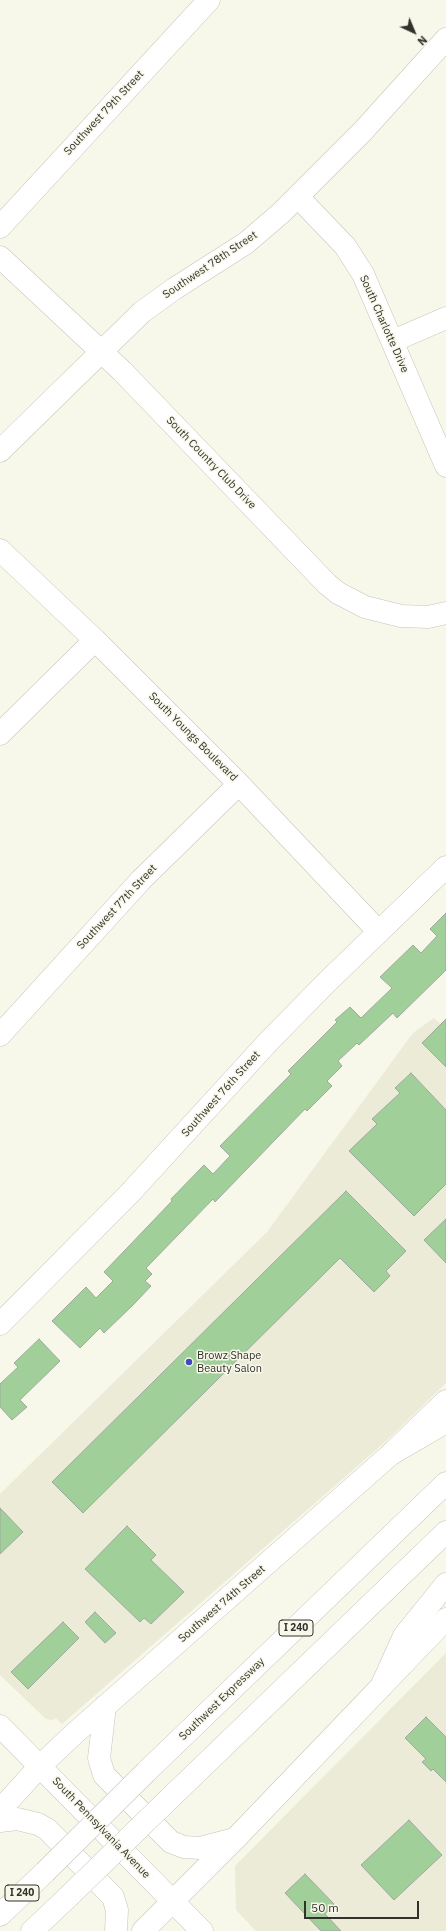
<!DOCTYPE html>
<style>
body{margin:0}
#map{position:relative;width:446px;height:1931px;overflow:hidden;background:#f7f7ea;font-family:"IBM Plex Sans",sans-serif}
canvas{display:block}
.north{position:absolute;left:394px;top:12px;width:40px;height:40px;-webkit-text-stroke:3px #f7f7ea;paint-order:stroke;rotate:136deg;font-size:11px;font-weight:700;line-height:16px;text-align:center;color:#32322d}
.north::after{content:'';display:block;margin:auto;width:14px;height:18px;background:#32322d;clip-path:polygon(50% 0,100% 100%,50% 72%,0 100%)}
.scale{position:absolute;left:304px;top:1901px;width:115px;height:18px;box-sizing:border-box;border:2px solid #32322d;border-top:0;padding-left:5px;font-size:12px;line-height:14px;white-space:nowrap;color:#32322d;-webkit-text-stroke:3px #f7f7ea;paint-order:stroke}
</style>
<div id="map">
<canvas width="446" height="1931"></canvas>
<div class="north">N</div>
<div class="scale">50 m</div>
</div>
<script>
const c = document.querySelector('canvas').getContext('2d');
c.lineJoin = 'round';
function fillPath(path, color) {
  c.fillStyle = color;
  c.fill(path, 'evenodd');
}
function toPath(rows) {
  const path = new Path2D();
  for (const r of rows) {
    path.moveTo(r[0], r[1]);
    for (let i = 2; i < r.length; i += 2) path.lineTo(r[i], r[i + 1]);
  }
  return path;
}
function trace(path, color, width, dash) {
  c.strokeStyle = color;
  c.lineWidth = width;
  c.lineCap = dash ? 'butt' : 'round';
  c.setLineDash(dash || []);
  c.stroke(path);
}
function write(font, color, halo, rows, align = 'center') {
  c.font = font + ' "IBM Plex Sans",sans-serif';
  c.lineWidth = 3;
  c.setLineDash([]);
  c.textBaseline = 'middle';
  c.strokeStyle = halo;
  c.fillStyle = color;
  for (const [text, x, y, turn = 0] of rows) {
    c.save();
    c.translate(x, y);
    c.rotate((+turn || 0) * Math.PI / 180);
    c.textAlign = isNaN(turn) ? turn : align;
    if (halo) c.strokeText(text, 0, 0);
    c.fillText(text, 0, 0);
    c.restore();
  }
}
fillPath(toPath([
 [434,1018,446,1029,446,1383,386,1441,62,1724,56,1718,53,1720,46,1719,0,1675,0,1494,267,1232,413,1033],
 [446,1653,446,1931,256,1931,236,1910,235,1866]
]), '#ebebd7');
const building = toPath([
 [446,913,446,970,397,1018,393,1013,359,1045,357,1043,338,1061,342,1066,327,1081,332,1086,307,1111,305,1109,215,1202,213,1199,146,1268,152,1274,145,1281,151,1286,134,1304,104,1333,100,1328,80,1348,52,1321,86,1287,96,1298,113,1281,104,1272,172,1201,171,1199,204,1165,213,1174,230,1156,220,1146,291,1074,288,1071,337,1022,335,1020,350,1007,361,1018,392,988,380,977,413,945,421,953,437,936,430,929,446,913],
 [446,1019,446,1067,422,1043,446,1019],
 [411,1073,446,1110,446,1184,414,1216,349,1151,377,1124,372,1119,400,1093,395,1088,411,1073],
 [346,1191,406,1251,386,1271,390,1276,374,1292,340,1258,83,1513,52,1482,346,1191],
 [446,1219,446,1263,424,1240,446,1219],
 [39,1339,60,1361,20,1400,27,1407,12,1420,0,1407,0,1384,18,1367,14,1363,39,1339],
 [0,1508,23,1532,0,1554,0,1508],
 [127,1526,156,1555,151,1560,184,1592,151,1624,144,1618,140,1622,85,1569,127,1526],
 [95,1612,116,1633,105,1643,85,1622,95,1612],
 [63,1622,79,1638,28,1689,11,1672,63,1622],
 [426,1717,446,1737,446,1782,433,1769,431,1771,422,1762,426,1759,405,1738,426,1717],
 [409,1820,442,1855,394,1900,361,1865,409,1820],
 [305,1874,334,1904,325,1914,341,1931,321,1931,285,1893,305,1874]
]);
fillPath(building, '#a1cf9a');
trace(building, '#a1a99f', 1);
const minor = toPath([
 [298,197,345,246,363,274,446,466],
 [0,227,209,0],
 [0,257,122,371,327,584,338,593,365,607,401,616,428,617,446,613],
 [393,341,446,318],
 [0,451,142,312,174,289,246,243,281,213,363,131,446,39],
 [0,550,95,640,239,784,378,931],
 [0,734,95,640],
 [0,1035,141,880,239,784],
 [0,1324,130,1193,269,1041,328,981,446,867]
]);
const major = toPath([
 [105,1706,99,1758,104,1775,171,1842,184,1847,200,1848,235,1839],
 [0,1726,202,1931],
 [0,1810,40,1766,75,1733,391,1454,446,1401],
 [0,1821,17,1819,38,1824,47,1829,113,1897,117,1910,116,1931],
 [143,1931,235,1839,446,1619]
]);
const highway = toPath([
 [391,1454,446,1422],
 [381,1687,404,1636,446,1584],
 [146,1772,446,1483],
 [169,1799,446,1532],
 [0,1915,45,1872],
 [32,1931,68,1897]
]);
trace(minor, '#c5c5b8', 23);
trace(major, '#c5c5b8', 23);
trace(highway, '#c5c5b8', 23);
trace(minor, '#fff', 22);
trace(major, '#fff', 22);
trace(highway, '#fff', 22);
const highwayBridge = toPath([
 [45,1872,146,1772],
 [68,1897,169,1799]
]);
trace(highwayBridge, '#c5c5b8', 23, []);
trace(highwayBridge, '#fff', 22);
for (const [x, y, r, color] of [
 [189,1362,4,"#4448bd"]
]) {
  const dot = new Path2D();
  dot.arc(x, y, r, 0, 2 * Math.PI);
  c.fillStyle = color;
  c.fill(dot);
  trace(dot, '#f7f7ea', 1.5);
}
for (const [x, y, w] of [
 [296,1628,34],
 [22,1893,34]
]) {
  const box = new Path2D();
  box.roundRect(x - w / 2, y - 8, w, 16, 3);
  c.fillStyle = '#f7f7ea';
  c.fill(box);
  trace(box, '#32322d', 1);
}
write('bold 10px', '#32322d', null, [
 ["I 240",296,1628],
 ["I 240",22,1893]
]);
write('11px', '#32322d', '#f7f7ea', [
 ["Southwest 79th Street",104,113,-47],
 ["Southwest 78th Street",210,265,-34],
 ["South Charlotte Drive",384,324,66],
 ["South Country Club Drive",211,463,46],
 ["South Youngs Boulevard",193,737,45],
 ["Southwest 77th Street",117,907,-47],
 ["Southwest 76th Street",221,1094,-48],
 ["Southwest 74th Street",222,1604,-41],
 ["Southwest Expressway",222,1699,-44],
 ["South Pennsylvania Avenue",101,1828,46]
]);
write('11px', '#32322d', '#f7f7ea', [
 ["Browz Shape",197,1356],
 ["Beauty Salon",197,1369]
], 'left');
</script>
